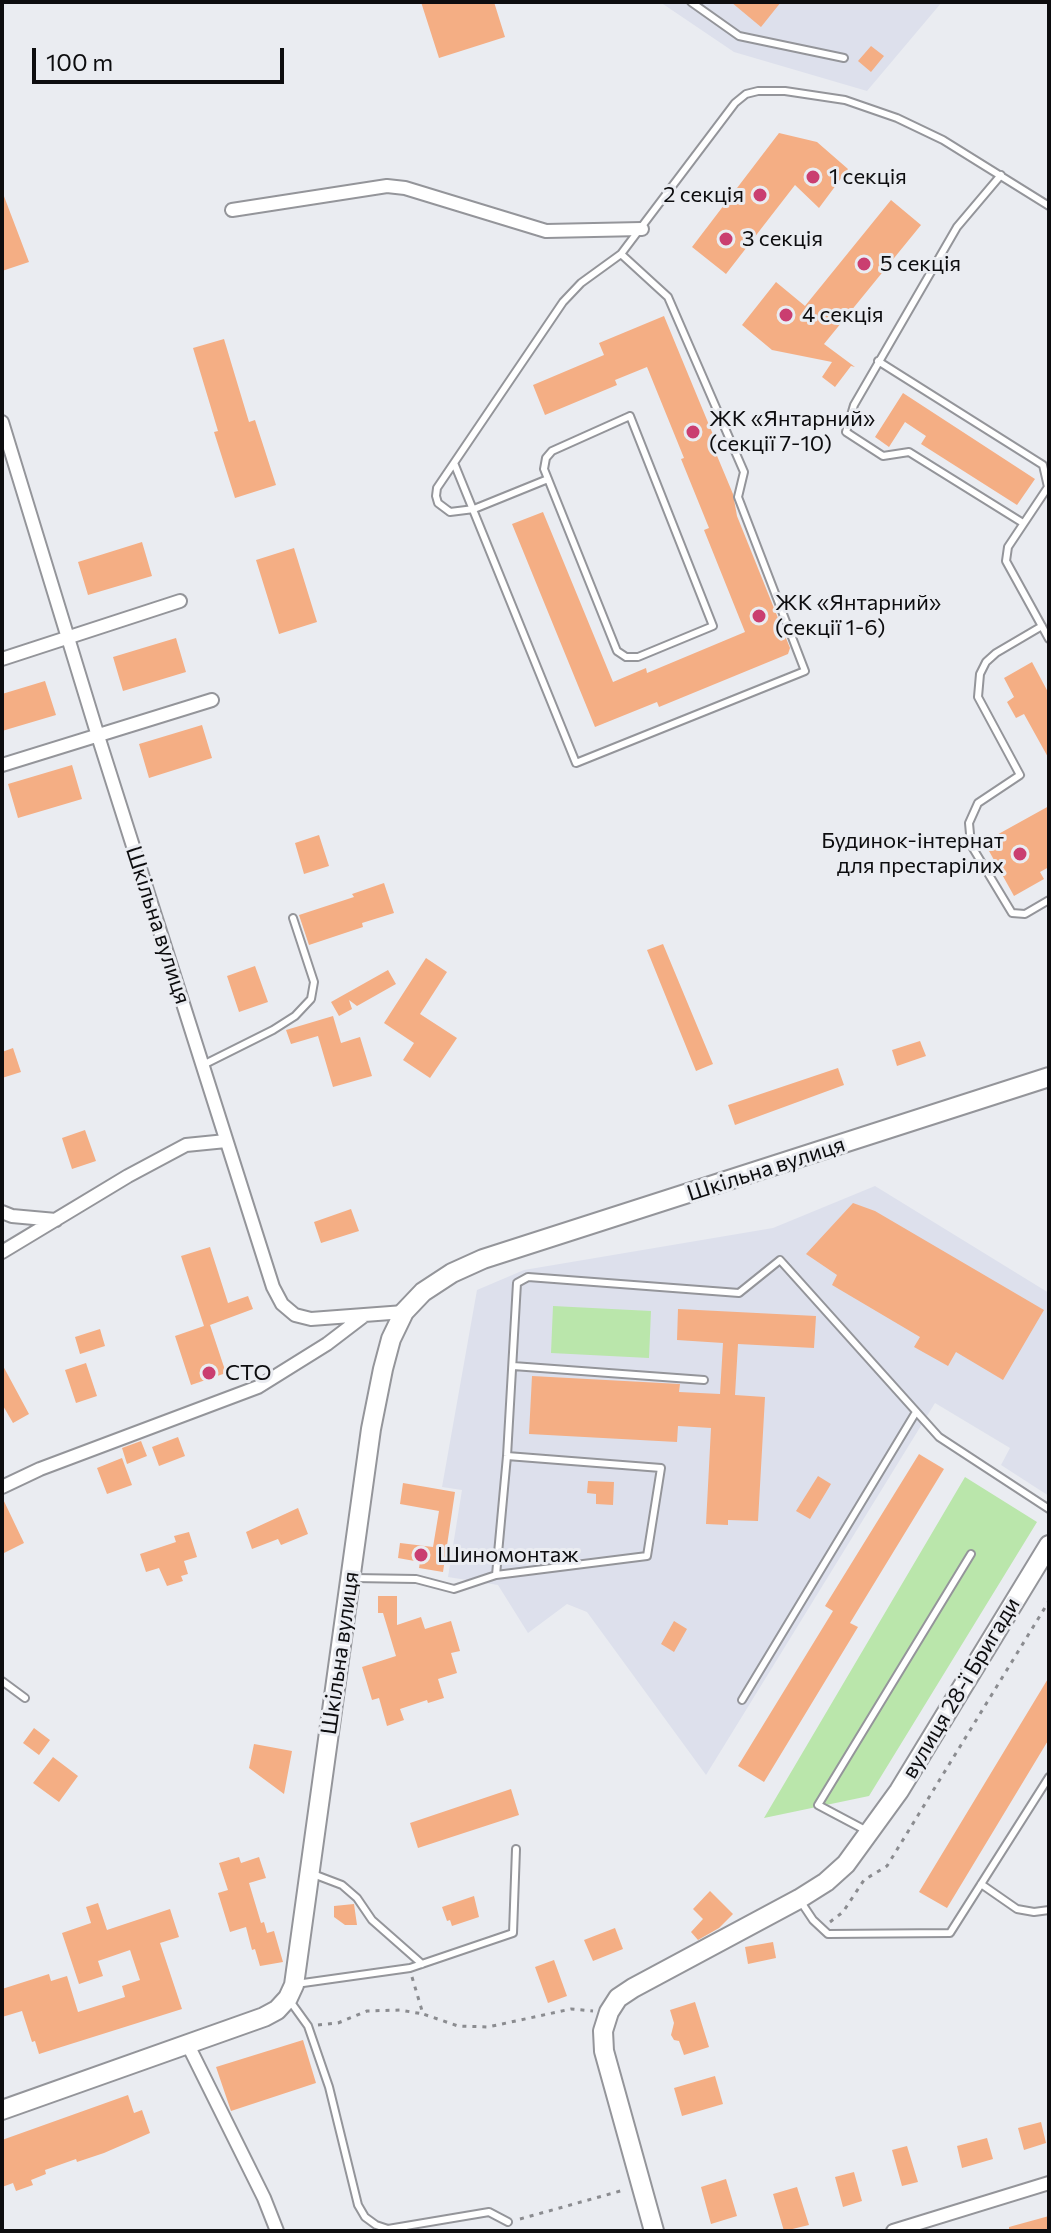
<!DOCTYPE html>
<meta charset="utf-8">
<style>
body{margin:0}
#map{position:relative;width:1051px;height:2233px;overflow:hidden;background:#eaecf1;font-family:Commissioner,sans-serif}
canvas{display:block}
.frame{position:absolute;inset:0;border:4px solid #0d0d0f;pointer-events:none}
.scale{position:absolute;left:32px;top:48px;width:252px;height:36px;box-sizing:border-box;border:4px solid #0d0d0f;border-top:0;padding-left:10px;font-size:24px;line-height:28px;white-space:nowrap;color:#0d0d0f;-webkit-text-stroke:6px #eaecf1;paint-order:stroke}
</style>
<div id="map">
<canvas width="1051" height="2233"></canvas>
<div class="frame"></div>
<div class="scale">100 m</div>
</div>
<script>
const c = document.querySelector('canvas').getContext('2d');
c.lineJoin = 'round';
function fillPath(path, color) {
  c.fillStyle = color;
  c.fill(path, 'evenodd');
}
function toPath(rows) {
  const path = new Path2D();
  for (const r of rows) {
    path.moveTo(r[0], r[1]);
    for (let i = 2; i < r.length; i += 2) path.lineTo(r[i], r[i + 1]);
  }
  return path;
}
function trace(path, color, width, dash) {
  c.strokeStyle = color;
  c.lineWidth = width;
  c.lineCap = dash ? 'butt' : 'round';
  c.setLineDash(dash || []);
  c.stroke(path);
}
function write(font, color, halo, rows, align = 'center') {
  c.font = font + ' Commissioner,sans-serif';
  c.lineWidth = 6;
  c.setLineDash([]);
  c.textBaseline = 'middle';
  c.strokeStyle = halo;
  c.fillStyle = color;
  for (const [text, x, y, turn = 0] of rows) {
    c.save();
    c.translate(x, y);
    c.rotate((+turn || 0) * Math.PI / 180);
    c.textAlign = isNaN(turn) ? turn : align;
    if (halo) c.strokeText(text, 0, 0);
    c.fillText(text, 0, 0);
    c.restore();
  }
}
fillPath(toPath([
 [660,2,942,2,867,91,734,52],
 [875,1186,1049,1293,1049,1496,1001,1465,1010,1448,935,1403,706,1775,587,1612,567,1604,528,1633,498,1585,448,1577,462,1490,442,1487,477,1290,524,1270,773,1228]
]), '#dde0ec');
fillPath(toPath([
 [553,1306,651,1311,649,1358,551,1353],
 [965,1477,1037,1522,869,1796,764,1818]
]), '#bae6ab');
fillPath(toPath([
 [421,2,494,2,505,37,439,58],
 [731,2,781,2,761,27],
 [871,46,884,56,871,72,858,61],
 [779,133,817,142,848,169,819,208,795,185,726,274,692,247],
 [2,191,29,262,2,271],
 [891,200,921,225,824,344,855,367,851,366,835,387,822,377,832,362,772,350,742,325,776,282,805,306],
 [664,316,719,449,715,451,733,494,737,516,790,648,788,654,659,707,657,702,595,727,512,524,543,512,613,682,646,668,647,673,745,632,704,530,709,528,681,459,684,458,647,367,615,380,617,385,545,415,533,385,604,355,599,343],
 [224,339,249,422,255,420,276,485,235,498,214,432,218,431,193,348],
 [903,393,1035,479,1017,505,921,444,926,436,905,422,889,447,875,437],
 [142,542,152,576,88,595,78,562],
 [294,548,317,622,279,634,256,560],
 [176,638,186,672,123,691,113,657],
 [1032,662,1049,694,1049,759,1024,714,1016,718,1007,702,1014,697,1004,678],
 [45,681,56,715,2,731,2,694],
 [202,725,212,758,149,778,139,744],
 [72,765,82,799,18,818,8,784],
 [1049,806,1049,867,1040,872,1044,879,1014,896,984,842],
 [319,835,329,866,304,874,295,843],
 [384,883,394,913,362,923,363,927,309,945,299,915,354,897,352,894],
 [663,944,713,1064,696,1071,647,950],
 [426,958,447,972,420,1014,457,1038,430,1078,403,1060,414,1043,384,1023],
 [255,966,268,1002,239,1012,227,976],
 [388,970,396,984,357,1006,349,1000,352,1009,339,1016,331,1002],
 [333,1016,341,1043,360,1037,372,1076,333,1087,318,1036,291,1044,286,1030],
 [920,1041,926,1056,897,1066,892,1050],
 [13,1048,21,1072,2,1078,2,1052],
 [838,1068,844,1085,735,1125,728,1105],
 [85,1130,96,1161,72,1169,62,1138],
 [853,1203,875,1211,1044,1310,1003,1380,956,1352,948,1366,914,1347,920,1337,832,1285,837,1275,806,1254],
 [351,1209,359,1231,321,1243,314,1222],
 [210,1247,228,1303,248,1296,253,1309,210,1325,226,1373,191,1385,175,1336,204,1326,181,1256],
 [678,1309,816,1316,814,1348,738,1344,735,1395,765,1397,758,1521,728,1520,728,1525,706,1524,711,1428,678,1426,677,1442,529,1434,532,1376,680,1384,679,1392,720,1394,723,1343,677,1340],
 [100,1329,105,1346,80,1354,75,1337],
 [86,1363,97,1396,76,1403,65,1370],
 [2,1364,29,1414,13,1423,2,1404],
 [178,1437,185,1456,159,1466,152,1447],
 [141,1441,147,1456,127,1464,122,1448],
 [919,1454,944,1469,850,1623,858,1627,764,1782,738,1766,833,1611,825,1606],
 [122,1458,132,1485,107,1494,97,1468],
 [818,1476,831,1484,810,1519,796,1511],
 [588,1481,614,1482,613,1505,596,1504,596,1494,587,1493],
 [403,1483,455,1492,443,1572,419,1568,420,1562,398,1558,400,1543,433,1547,439,1511,400,1504],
 [2,1497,24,1543,2,1554],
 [298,1508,308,1534,281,1545,278,1539,252,1549,246,1532],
 [189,1532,197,1557,184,1561,188,1574,181,1576,183,1581,167,1586,159,1568,146,1572,140,1554,176,1542,174,1536],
 [378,1596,397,1596,397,1625,421,1617,425,1629,451,1621,460,1651,451,1653,457,1673,438,1679,444,1698,428,1703,427,1700,400,1709,404,1720,387,1726,379,1698,372,1700,362,1667,396,1656,383,1613,378,1613],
 [674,1621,687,1629,674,1652,661,1644],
 [1049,1677,1049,1739,947,1908,919,1892],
 [34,1728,50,1740,39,1755,23,1743],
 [254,1744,292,1751,284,1794,249,1768],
 [53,1757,78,1776,59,1802,33,1783],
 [511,1789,519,1815,418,1848,410,1823],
 [239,1857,241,1863,259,1857,266,1878,249,1883,261,1923,264,1922,267,1933,274,1931,283,1962,260,1966,255,1949,252,1950,246,1927,230,1932,218,1893,228,1890,219,1863],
 [710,1891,733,1914,719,1928,698,1940,691,1932,703,1919,693,1909],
 [474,1896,479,1917,452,1926,450,1920,447,1921,442,1907],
 [98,1903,107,1930,170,1909,179,1937,160,1943,182,2009,39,2054,35,2041,32,2042,22,2011,2,2017,2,1989,49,1974,51,1981,67,1976,78,2012,125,1997,122,1986,140,1980,130,1950,98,1961,103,1976,79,1984,62,1933,91,1923,86,1907],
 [354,1904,357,1925,345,1925,334,1917,334,1906],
 [615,1928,623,1949,593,1961,584,1940],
 [773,1942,776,1958,748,1964,745,1947],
 [554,1960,567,1996,548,2003,535,1967],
 [695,2002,709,2047,684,2055,679,2041,674,2040,671,2035,674,2023,670,2010],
 [303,2040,316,2083,231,2111,216,2067],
 [715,2076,723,2104,682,2116,674,2088],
 [128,2095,134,2113,142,2110,150,2133,104,2153,77,2162,76,2159,45,2170,46,2174,31,2180,33,2185,16,2191,13,2183,2,2187,2,2140],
 [1041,2122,1046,2143,1024,2150,1018,2128],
 [987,2138,993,2159,962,2168,957,2146],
 [907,2146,918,2182,902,2186,892,2150],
 [854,2172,862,2201,843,2207,835,2177],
 [726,2179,737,2216,711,2224,701,2187],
 [797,2187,809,2225,784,2231,773,2194],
 [1049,2216,1049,2231,1009,2231,1009,2227]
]), '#f4ae84');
const lane = toPath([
 [691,2,739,36,844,58],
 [1001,175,957,227,854,405,846,432,883,456,909,452,1023,523],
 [878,361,1043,465,1048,487,1008,547,1006,561,1049,639],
 [630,416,713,626,638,657,626,657,617,651,544,469,546,458,552,451,630,416],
 [454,463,576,763,805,671,738,497,744,472,668,297,621,254],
 [548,479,474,509,450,512,438,503,436,496,437,488,563,302,581,283,621,254,735,103,746,94,758,91,785,91,845,100,897,118,943,140,1049,206],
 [1042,626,996,653,986,662,980,674,978,697,1020,775,978,803,969,823,971,845,1012,913,1025,914,1049,900],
 [203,1065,273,1030,295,1016,311,999,314,982,293,918],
 [513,1366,704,1380],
 [496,1575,507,1456,517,1283,528,1277,739,1293,780,1260,939,1437,1049,1509],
 [354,1578,416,1579,454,1589,496,1575,647,1556,661,1468,507,1456],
 [2,1681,25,1698],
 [742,1700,916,1412],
 [867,1831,818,1805,971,1554],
 [313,1874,342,1885,357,1898,372,1920,422,1964],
 [981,1884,1017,1909,1034,1912,1049,1910],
 [801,1902,813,1920,828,1934,950,1933,1049,1777],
 [296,1984,410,1968,513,1933,516,1849],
 [290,2001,308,2026,329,2087,358,2205,365,2217,376,2225,388,2229,489,2212,508,2222]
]);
const street = toPath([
 [232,210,387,186,405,188,546,231,642,229],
 [2,422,98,736,273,1287,282,1304,295,1315,311,1319,404,1312],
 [2,659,180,601],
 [2,765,212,700],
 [2,1212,12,1216,56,1220],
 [2,1252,128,1176,186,1145,226,1141],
 [2,1487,40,1469,258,1387,327,1344,365,1315],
 [188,2045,264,2198,277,2231],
 [893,2231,1049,2183]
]);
const secondary = toPath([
 [2,2110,264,2017,277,2010,288,1998,294,1985,371,1429,383,1369,391,1339,404,1312,423,1292,452,1273,483,1259,1049,1077],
 [654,2231,604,2051,603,2031,609,2012,618,1998,633,1988,799,1899,826,1882,846,1864,899,1791,1049,1545]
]);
trace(lane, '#94959a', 10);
trace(street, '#94959a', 16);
trace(secondary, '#94959a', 22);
trace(toPath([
 [830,1922,843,1912,864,1880,887,1866,1049,1601],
 [412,1977,423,2014,458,2026,488,2027,571,2009,593,2011],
 [318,2025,338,2023,367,2011,400,2010,423,2014],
 [520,2219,624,2190]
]), '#8b8c90', 3, [4, 6]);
trace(lane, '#fff', 6);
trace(street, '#fff', 12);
trace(secondary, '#fff', 18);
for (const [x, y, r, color] of [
 [813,177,8,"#ca3e70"],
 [760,195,8,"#ca3e70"],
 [726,239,8,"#ca3e70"],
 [864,264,8,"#ca3e70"],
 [786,315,8,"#ca3e70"],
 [693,432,8,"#ca3e70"],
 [759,616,8,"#ca3e70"],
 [1020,854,8,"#ca3e70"],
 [209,1373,8,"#ca3e70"],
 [421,1555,8,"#ca3e70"]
]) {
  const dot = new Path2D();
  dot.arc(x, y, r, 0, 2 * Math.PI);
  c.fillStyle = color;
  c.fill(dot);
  trace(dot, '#eaecf1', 3);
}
write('22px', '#0d0d0f', '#eaecf1', [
 ["1 секція",829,177],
 ["2 секція",744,195,"right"],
 ["3 секція",742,239],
 ["5 секція",880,264],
 ["4 секція",802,315],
 ["ЖК «Янтарний»",709,419],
 ["(секції 7-10)",709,444],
 ["ЖК «Янтарний»",775,603],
 ["(секції 1-6)",775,628],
 ["Будинок-інтернат",1004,841,"right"],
 ["для престарілих",1004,866,"right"],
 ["СТО",225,1373],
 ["Шиномонтаж",437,1555]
], 'left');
write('22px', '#0d0d0f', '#eaecf1', [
 ["Шкільна вулиця",158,925,72],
 ["Шкільна вулиця",766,1169,-18],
 ["Шкільна вулиця",340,1653,-82],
 ["вулиця 28-ї Бригади",961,1688,-59]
]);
</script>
